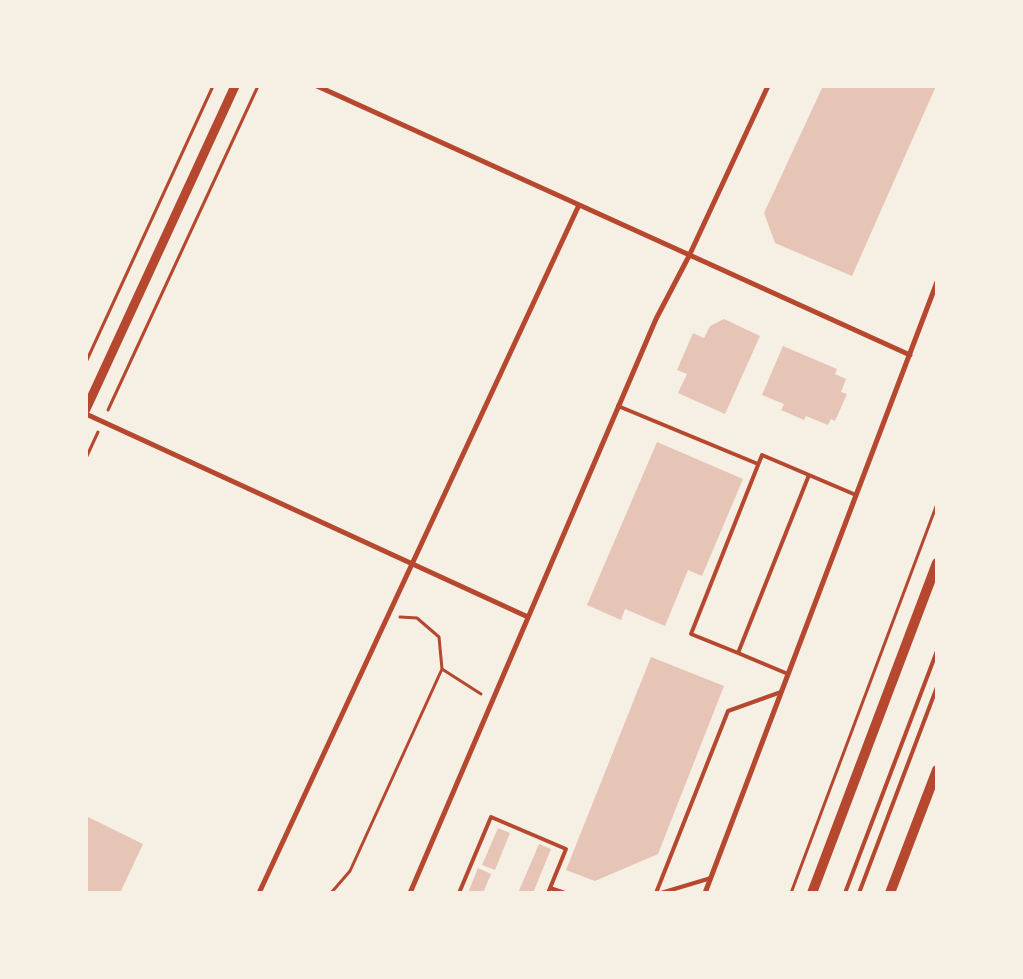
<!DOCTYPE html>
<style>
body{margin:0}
#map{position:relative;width:1023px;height:979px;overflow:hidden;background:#f6efe4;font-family:"DejaVu Sans",sans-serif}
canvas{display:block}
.frame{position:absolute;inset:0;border:88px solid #f6efe4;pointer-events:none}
</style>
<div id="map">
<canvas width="1023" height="979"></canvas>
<div class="frame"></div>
</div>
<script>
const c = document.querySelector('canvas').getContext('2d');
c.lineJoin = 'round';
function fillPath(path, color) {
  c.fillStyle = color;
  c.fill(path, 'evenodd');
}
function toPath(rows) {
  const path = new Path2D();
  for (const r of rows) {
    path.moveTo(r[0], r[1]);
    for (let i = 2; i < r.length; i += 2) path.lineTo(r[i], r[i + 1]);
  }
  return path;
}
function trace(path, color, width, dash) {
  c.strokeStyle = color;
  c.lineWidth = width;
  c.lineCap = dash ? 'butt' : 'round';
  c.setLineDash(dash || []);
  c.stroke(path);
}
fillPath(toPath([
 [823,86,936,86,852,276,775,243,764,213],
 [724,319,760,336,725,414,678,393,687,374,677,370,693,333,704,338,710,326],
 [783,346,837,369,835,374,846,379,841,392,847,394,835,421,831,419,828,425,806,416,804,420,781,410,784,404,762,395],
 [657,442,743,479,702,576,688,570,665,626,625,609,621,620,587,605],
 [651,657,724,686,658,854,595,881,566,870],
 [86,816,143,844,120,893,86,893],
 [498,828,510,833,495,870,482,865],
 [539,844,551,849,533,893,518,893],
 [478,868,491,874,483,893,468,893]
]), '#e6c5b7');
trace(toPath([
 [86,362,213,86],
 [108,410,258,86],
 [86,458,98,432],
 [442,669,481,694],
 [331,893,350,871,442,669,439,637,417,618,400,617],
 [791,893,937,504]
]), '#b5482f', 3);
trace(toPath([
 [618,406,758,464],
 [809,475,738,653,691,634,762,455,856,495],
 [738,653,788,674],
 [550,888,565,893],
 [459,893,491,817,566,849,548,893],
 [656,893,728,711,781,692],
 [661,893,711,878],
 [845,893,937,651],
 [859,893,937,687]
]), '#b5482f', 4);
trace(toPath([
 [317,86,910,355],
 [86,414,528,617],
 [259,893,579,205],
 [410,893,656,319,689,256,768,86],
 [705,893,937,282]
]), '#b5482f', 5);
trace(toPath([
 [86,409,235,86]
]), '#b5482f', 9);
trace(toPath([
 [812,893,937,563],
 [890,893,937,770]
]), '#b5482f', 10);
</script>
